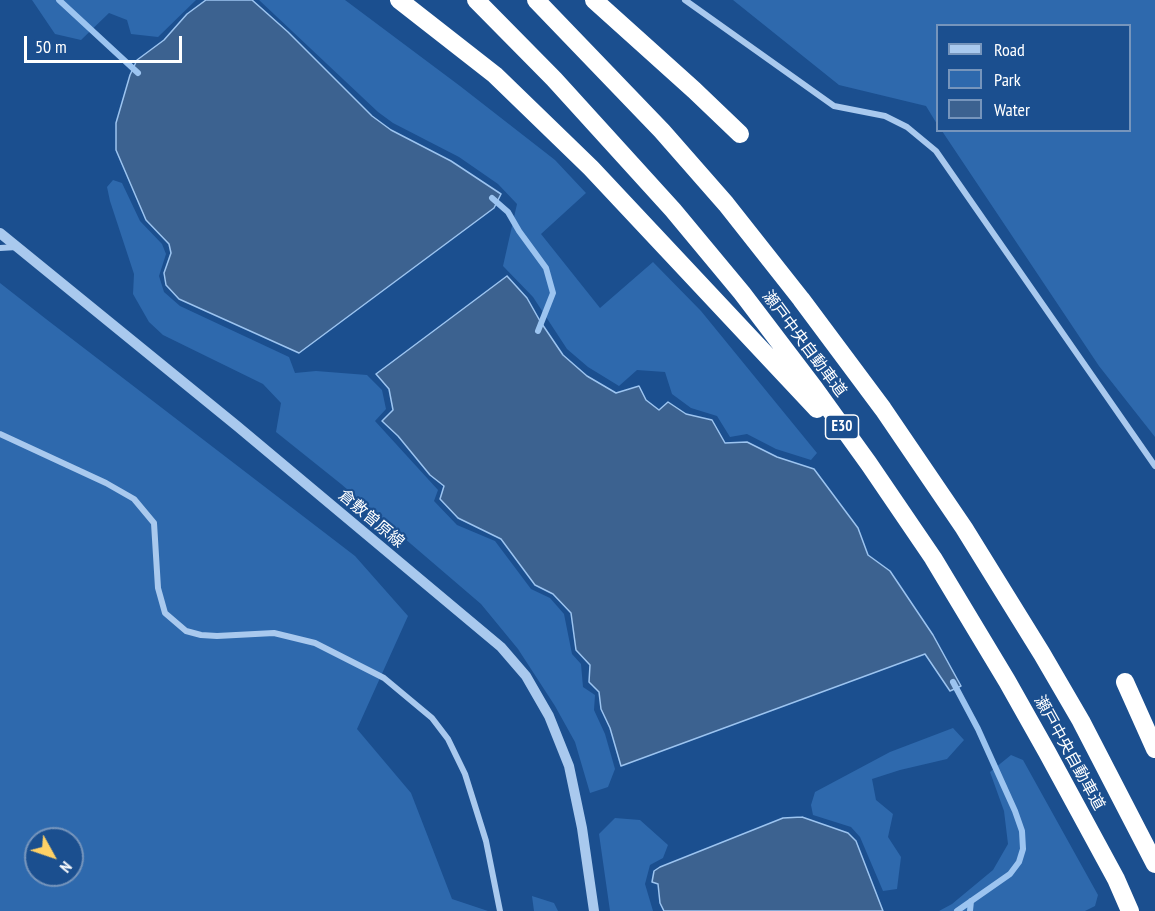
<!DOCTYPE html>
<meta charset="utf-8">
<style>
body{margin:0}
#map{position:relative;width:1155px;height:911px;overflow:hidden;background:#1b4f8f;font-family:"PT Sans Narrow",sans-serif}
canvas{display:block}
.legend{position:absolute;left:936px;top:24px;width:195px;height:108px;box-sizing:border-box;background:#1b4f8f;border:2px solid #7695bc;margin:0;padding:8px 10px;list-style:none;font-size:18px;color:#fff}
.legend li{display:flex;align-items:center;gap:12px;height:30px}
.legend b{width:30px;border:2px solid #7695bc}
.north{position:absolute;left:24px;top:827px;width:60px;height:60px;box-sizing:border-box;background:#1b4f8f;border:2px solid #7695bc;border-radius:50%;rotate:130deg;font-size:16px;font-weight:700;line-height:24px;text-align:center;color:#fff}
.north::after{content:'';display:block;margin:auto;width:21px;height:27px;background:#ffd166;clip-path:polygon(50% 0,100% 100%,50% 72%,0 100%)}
.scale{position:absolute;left:24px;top:36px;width:158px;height:27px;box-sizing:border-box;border:3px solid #fff;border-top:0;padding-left:8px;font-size:18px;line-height:21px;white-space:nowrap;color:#fff;-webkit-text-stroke:4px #1b4f8f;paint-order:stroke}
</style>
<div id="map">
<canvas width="1155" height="911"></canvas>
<ul class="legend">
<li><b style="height:8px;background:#a9c9ee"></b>Road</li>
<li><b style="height:16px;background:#2e69ad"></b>Park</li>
<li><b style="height:16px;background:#3c6290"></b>Water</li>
</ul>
<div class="north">N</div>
<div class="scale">50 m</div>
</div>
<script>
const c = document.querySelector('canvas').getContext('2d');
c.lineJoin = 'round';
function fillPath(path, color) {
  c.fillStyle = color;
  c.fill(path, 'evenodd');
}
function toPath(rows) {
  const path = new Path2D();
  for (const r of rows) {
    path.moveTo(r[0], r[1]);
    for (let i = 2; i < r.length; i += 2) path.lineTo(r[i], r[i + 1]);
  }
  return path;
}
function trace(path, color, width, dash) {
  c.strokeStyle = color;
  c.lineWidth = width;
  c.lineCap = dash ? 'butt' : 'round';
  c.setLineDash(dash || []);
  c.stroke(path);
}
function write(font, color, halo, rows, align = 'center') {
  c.font = font + ' "PT Sans Narrow","Noto Sans JP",sans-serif';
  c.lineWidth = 4.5;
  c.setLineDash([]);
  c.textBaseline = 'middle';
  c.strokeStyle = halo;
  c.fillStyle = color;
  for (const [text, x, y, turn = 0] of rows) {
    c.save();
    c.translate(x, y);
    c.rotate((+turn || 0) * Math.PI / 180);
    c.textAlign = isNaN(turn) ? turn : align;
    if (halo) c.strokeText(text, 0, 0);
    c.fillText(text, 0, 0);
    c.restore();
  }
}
fillPath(toPath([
 [32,0,196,0,158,37,131,34,127,20,109,13,81,40,55,34],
 [259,0,345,0,460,86,555,160,586,193,541,234,600,308,653,262,701,311,817,453,811,460,776,449,747,434,730,437,717,416,691,408,672,394,665,372,637,370,619,386,588,367,567,349,533,297,503,266,517,204,498,184,459,157,393,123,378,112],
 [733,0,1155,0,1155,437,1099,366,942,131,1130,130,1130,26,938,26,937,124,926,106,839,85],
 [113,180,122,183,140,221,162,244,166,254,159,276,164,292,180,306,289,357,295,373,316,371,367,375,382,390,386,409,375,421,438,490,434,501,457,525,495,541,531,589,550,598,564,614,572,654,581,664,583,687,595,695,594,710,605,734,615,769,608,787,590,793,575,742,555,706,518,649,481,604,341,484,276,432,281,403,263,384,163,335,149,322,133,294,134,274,110,201,107,187],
 [0,283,46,319,355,556,408,616,357,729,411,793,452,899,488,911,0,911],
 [36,839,72,839,72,875,36,875],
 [953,728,964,740,947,759,900,770,872,779,876,800,893,814,888,837,901,857,897,889,883,891,860,837,851,827,813,815,811,805,815,792,890,752],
 [1011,755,1023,760,1098,895,1095,906,1085,911,939,911,952,904,993,870,1008,844,1004,811,990,772],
 [615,818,640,820,668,845,663,858,650,865,645,884,653,911,610,911,599,834],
 [532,896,554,903,558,911,534,911]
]), '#2e69ad');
const water = toPath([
 [206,0,252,0,288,32,372,116,391,130,451,161,501,194,494,208,299,353,179,299,166,285,164,273,171,253,169,244,146,220,116,150,116,123,130,75,137,60,164,40,187,14,206,0],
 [507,276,527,298,540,321,563,355,587,376,616,393,639,386,646,400,659,410,668,402,686,414,712,420,725,443,747,442,777,457,814,469,858,528,868,555,890,571,933,635,961,686,950,691,925,654,621,766,610,728,601,709,599,692,589,682,590,665,576,650,571,613,553,594,535,585,501,539,458,518,440,499,444,486,430,475,398,436,382,421,393,410,389,389,376,374,507,276],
 [802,817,848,833,856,841,883,911,664,911,660,903,658,884,652,882,654,871,660,867,783,818,802,817]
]);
fillPath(water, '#3c6290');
trace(water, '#9cc4f0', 1.5);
trace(toPath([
 [59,0,138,73],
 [492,198,508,212,519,231,546,268,553,293,538,331],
 [953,682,978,729,1015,811,1022,831,1023,849,1019,862,1010,874,957,911],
 [970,911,971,901]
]), '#9cc4f0', 6);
trace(toPath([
 [685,0,834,106,885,116,907,127,936,151,1155,466],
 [0,248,17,247],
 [0,434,106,483,134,499,154,523,158,588,165,613,186,631,201,635,217,636,274,633,315,643,384,678,432,718,448,739,465,774,486,841,500,911]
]), '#a9c9ee', 6);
trace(toPath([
 [0,233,237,426,501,647,526,676,549,716,569,766,582,828,594,911]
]), '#a9c9ee', 10);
trace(toPath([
 [399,0,495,75,591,168,817,409],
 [476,0,554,79,673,210,742,293,815,389,869,464,933,558,1007,681,1047,752,1116,879,1130,911],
 [536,0,662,131,726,204,801,299,883,409,964,528,1042,654,1081,721,1155,864],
 [594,0,694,90,740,134],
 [1125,682,1155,749]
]), '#fff', 18);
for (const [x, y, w] of [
 [842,427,33]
]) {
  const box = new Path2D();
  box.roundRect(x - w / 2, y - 12, w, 24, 4.5);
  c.fillStyle = '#1b4f8f';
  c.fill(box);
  trace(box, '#fff', 1.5);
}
write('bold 15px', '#fff', null, [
 ["E30",842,427]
]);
write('16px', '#fff', '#1b4f8f', [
 ["瀬戸中央自動車道",804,344,53],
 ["倉敷曽原線",371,519,40],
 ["瀬戸中央自動車道",1069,753,61]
]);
</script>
